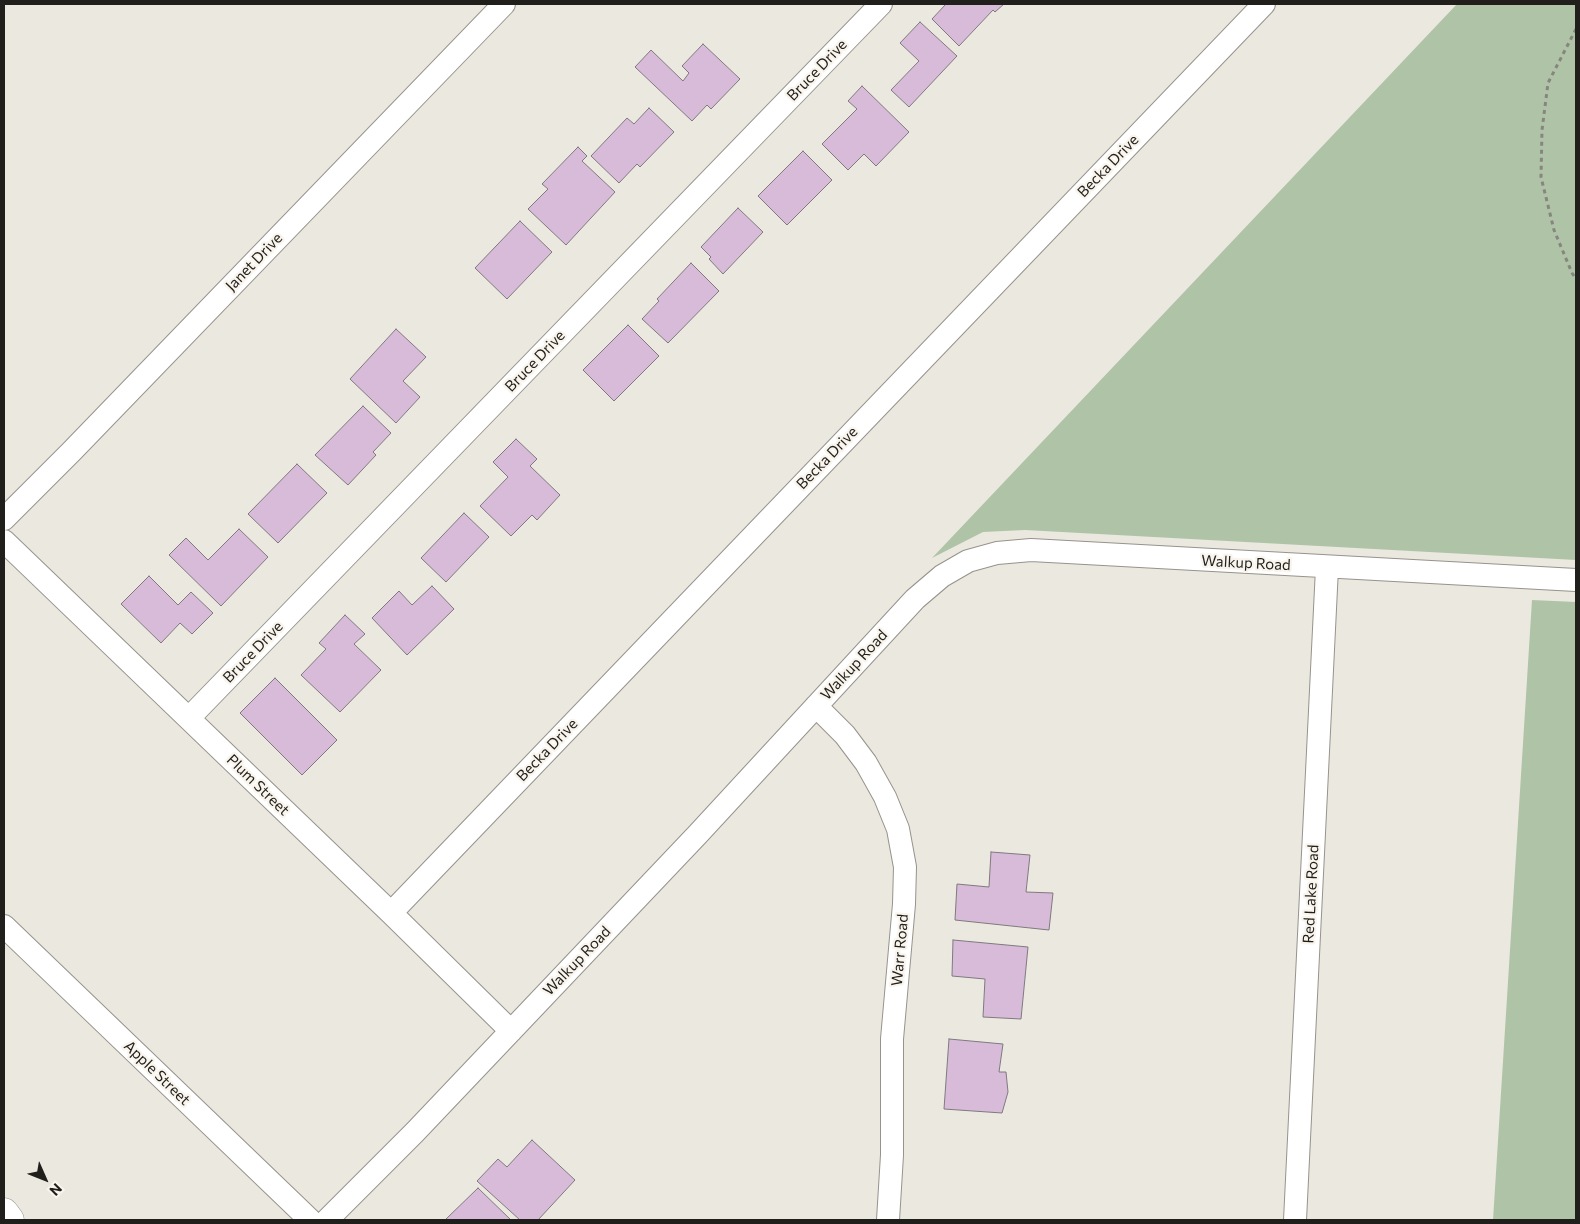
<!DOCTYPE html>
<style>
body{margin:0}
#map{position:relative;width:1580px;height:1224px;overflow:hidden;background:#ebe8e0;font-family:Commissioner,sans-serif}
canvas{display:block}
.frame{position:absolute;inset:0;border:5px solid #201f1c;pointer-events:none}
.north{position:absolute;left:20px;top:1154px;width:50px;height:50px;-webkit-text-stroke:4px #f9f5ed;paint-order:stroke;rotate:134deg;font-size:14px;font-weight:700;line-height:20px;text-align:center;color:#201f1c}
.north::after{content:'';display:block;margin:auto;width:18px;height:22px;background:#201f1c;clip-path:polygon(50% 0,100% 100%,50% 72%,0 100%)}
</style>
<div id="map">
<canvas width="1580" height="1224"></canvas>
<div class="frame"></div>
<div class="north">N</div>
</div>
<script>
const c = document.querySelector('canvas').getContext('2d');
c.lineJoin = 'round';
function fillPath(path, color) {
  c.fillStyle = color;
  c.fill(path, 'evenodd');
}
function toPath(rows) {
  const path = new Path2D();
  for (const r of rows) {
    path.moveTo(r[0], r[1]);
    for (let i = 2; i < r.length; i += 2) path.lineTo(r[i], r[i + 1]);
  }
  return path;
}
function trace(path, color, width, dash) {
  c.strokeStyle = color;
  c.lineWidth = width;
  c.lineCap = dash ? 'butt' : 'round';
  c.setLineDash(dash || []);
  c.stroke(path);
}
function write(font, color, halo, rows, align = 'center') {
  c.font = font + ' Commissioner,sans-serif';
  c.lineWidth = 4.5;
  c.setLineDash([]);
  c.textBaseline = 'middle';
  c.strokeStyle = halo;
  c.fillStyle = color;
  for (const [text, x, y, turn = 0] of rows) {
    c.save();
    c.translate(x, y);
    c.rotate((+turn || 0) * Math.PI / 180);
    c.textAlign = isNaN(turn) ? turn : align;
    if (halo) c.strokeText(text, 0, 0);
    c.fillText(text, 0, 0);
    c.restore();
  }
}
fillPath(toPath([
 [1457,4,1576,4,1576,560,1025,530,983,532,932,558],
 [1532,600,1576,602,1576,1220,1493,1220]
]), '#afc4a6');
const building = toPath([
 [946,4,1004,4,995,12,993,10,959,46,932,19,946,4],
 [920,22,957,56,909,107,891,90,919,61,900,43,920,22],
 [703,44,740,79,711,109,707,105,692,121,635,67,651,50,683,81,689,73,682,66,703,44],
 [862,86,909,132,876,166,864,154,848,170,822,144,857,109,848,101,862,86],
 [649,108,674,132,640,167,637,164,619,183,591,156,627,118,634,124,649,108],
 [578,147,587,156,582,161,615,192,566,245,528,209,548,189,542,184,578,147],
 [803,151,832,180,787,225,758,196,803,151],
 [738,208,763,232,723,274,709,259,711,257,701,247,738,208],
 [520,221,552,252,507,299,475,268,520,221],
 [691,263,719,291,668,343,642,319,659,301,657,299,691,263],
 [628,325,659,356,614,401,583,370,628,325],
 [396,329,426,357,403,381,420,397,396,423,350,379,396,329],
 [363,406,391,433,373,452,376,455,348,485,315,455,363,406],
 [516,439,537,459,530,466,560,495,537,520,532,515,511,536,480,506,508,477,493,462,516,439],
 [297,464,327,493,278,543,248,514,297,464],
 [464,513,489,537,446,582,421,558,464,513],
 [239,529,268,557,221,606,169,555,186,538,208,560,239,529],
 [149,576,178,605,191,592,213,613,192,634,180,623,161,643,121,604,149,576],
 [432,586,454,609,407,655,372,618,399,591,412,605,432,586],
 [345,615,365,634,354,644,381,670,340,712,301,675,326,649,319,643,345,615],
 [275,678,337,740,302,775,240,713,275,678],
 [991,852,1030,855,1026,892,1053,893,1049,930,955,920,957,884,989,887,991,852],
 [953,940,1028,947,1021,1019,983,1017,985,979,952,976,953,940],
 [949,1039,1003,1044,999,1072,1006,1072,1008,1092,1002,1113,944,1109,949,1039],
 [532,1140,575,1180,538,1220,520,1220,477,1181,498,1159,507,1167,532,1140],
 [478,1188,511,1220,445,1220,478,1188]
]);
fillPath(building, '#d7bbd8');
trace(building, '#7f797f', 1);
const minor = toPath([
 [4,519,72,451,504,4],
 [4,541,391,913,511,1031],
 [816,706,845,735,866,763,885,797,898,829,905,867,904,904,892,1039,892,1155,888,1220],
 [189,718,881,4],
 [391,913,1264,4],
 [4,926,310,1220],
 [327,1220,415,1132,698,834,915,599,942,576,968,561,997,553,1031,550,1576,580],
 [1295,1220,1327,568]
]);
const secondary = toPath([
 [4,1212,10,1220]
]);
trace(minor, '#97938c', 24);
trace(secondary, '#97938c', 29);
trace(toPath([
 [1576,29,1548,83,1542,130,1541,177,1554,230,1572,273,1576,279]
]), '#87857f', 3, [4, 4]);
trace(minor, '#fff', 22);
trace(secondary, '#fff', 28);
write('15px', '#201f1c', '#f9f5ed', [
 ["Bruce Drive",817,70,-46],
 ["Becka Drive",1108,166,-46],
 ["Janet Drive",254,262,-46],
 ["Bruce Drive",535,361,-46],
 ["Becka Drive",827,458,-46],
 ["Walkup Road",1246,563,3],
 ["Bruce Drive",253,652,-46],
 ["Walkup Road",854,665,-47],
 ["Becka Drive",547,750,-46],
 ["Plum Street",258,785,44],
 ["Red Lake Road",1311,894,-87],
 ["Warr Road",900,950,-85],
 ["Walkup Road",577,961,-46],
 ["Apple Street",157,1073,44]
]);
</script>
